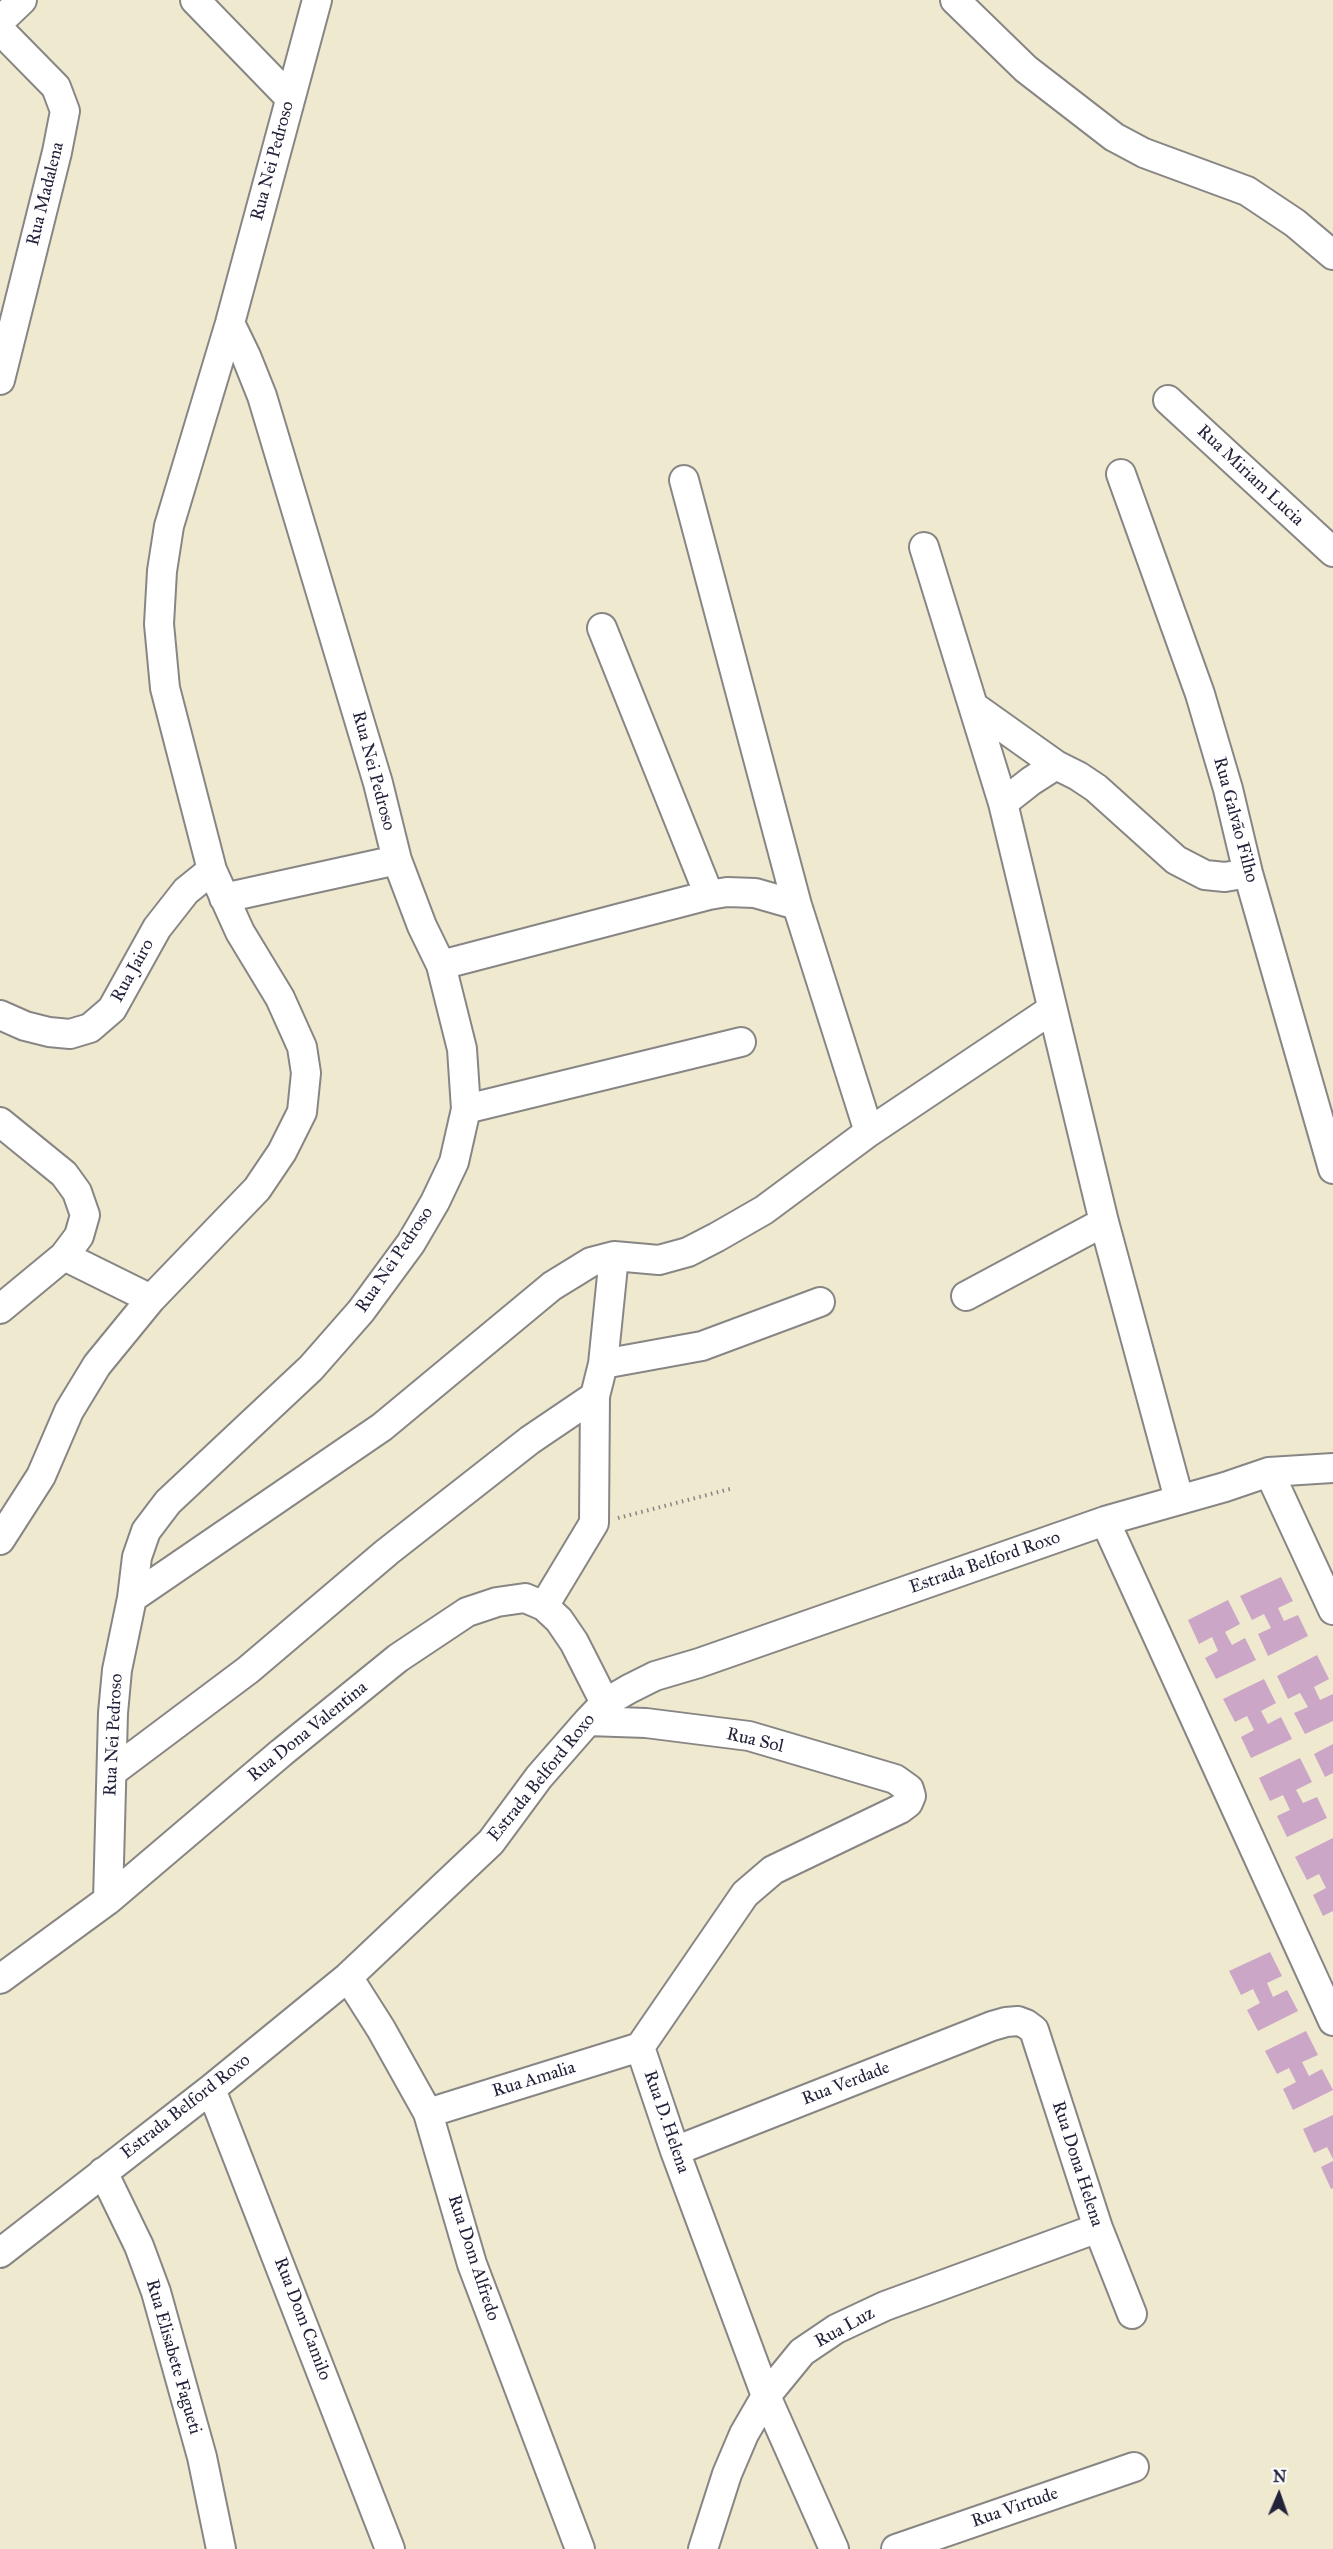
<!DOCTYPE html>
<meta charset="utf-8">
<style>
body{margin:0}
#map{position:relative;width:1333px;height:2549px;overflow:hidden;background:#eee9cf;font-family:"IM FELL Great Primer",serif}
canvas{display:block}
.north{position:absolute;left:1249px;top:2465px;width:60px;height:60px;-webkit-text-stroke:4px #fff;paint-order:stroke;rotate:2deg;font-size:16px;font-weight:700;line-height:24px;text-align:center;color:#22223b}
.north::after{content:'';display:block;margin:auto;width:21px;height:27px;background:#22223b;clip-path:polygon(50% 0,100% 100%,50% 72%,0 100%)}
</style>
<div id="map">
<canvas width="1333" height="2549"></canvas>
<div class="north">N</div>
</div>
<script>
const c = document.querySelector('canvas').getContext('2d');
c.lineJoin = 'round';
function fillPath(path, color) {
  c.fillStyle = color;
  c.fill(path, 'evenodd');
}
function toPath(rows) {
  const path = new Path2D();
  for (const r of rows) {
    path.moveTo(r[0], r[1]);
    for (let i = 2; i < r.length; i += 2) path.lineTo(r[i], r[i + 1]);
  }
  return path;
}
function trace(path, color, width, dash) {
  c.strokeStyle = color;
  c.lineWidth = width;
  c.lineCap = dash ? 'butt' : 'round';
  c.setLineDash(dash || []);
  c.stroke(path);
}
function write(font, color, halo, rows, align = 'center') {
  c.font = font + ' "IM FELL Great Primer",serif';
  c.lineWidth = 4.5;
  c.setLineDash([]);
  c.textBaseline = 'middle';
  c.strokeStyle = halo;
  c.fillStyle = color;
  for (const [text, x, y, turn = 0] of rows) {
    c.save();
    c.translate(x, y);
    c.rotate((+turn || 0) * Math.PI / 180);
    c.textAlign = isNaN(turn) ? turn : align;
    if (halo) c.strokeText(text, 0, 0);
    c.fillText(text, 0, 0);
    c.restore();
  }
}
fillPath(toPath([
 [1281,1577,1293,1601,1278,1608,1284,1621,1298,1615,1308,1636,1268,1656,1258,1634,1271,1628,1264,1614,1252,1620,1240,1596],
 [1228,1600,1240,1624,1225,1632,1232,1645,1245,1638,1256,1660,1216,1679,1205,1658,1218,1651,1212,1637,1199,1644,1188,1620],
 [1317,1655,1329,1679,1314,1687,1320,1700,1333,1694,1333,1721,1305,1734,1294,1713,1308,1707,1300,1693,1288,1699,1277,1676],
 [1264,1679,1276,1703,1261,1711,1268,1724,1281,1717,1292,1739,1251,1758,1241,1737,1254,1730,1247,1716,1235,1722,1223,1699],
 [1333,1744,1333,1773,1325,1777,1314,1754],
 [1300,1758,1312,1782,1296,1790,1303,1803,1317,1797,1327,1818,1287,1837,1277,1816,1290,1810,1283,1795,1270,1801,1259,1778],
 [1333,1838,1333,1911,1323,1916,1313,1895,1326,1888,1319,1874,1307,1880,1295,1857],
 [1270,1952,1282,1976,1267,1983,1273,1997,1287,1990,1298,2011,1258,2031,1247,2010,1260,2003,1253,1989,1241,1995,1229,1971],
 [1306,2031,1318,2055,1302,2062,1309,2076,1322,2069,1333,2090,1293,2110,1283,2089,1296,2082,1289,2068,1277,2074,1265,2051],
 [1333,2115,1333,2159,1327,2147,1314,2153,1303,2129],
 [1333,2161,1333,2188,1331,2189,1321,2167]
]), '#cca6c7');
const minor = toPath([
 [195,0,290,98],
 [955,0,1026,69,1114,137,1144,153,1247,191,1295,223,1333,255],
 [0,21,22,0],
 [0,30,56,87,65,111,57,152,0,380],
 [1168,400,1333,552],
 [1121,474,1200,694,1228,789,1248,873,1333,1169],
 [684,480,797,905],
 [924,547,1003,803,1104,1222,1179,1499],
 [602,628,709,895],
 [973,706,1056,765],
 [1003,803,1031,781,1056,765,1078,776,1096,788,1176,860,1205,875,1225,877,1248,873],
 [224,898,397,860],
 [441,965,709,895,727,892,755,893,797,905,869,1132],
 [0,1015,25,1026,49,1032,70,1034,90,1028,112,1009,157,928,186,891,212,870],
 [466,1109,741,1042],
 [0,1122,64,1174,77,1192,85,1215,79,1236,64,1256,0,1309],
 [64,1256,151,1299],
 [966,1296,1104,1222],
 [603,1364,614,1256],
 [1269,1472,1333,1610],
 [1105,1521,1333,2021],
 [0,1540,41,1476,69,1411,97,1365,151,1299,257,1189,282,1152,302,1112,306,1073,302,1047,280,998,240,932,212,870,165,688,159,624,162,571,169,526,230,323,317,0],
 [132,1598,382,1427,552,1286,591,1262,614,1256,659,1260,688,1252,717,1237,764,1210,869,1132,1051,1010],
 [544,1606,594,1523,595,1396],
 [588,1721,646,1723,749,1736,895,1779,909,1789,911,1796,908,1803,900,1809,773,1870,745,1894,640,2047,675,2151,766,2396,834,2549],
 [112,1772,248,1670,387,1552,530,1440,595,1396,603,1364,702,1346,820,1302],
 [108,1900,113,1713,117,1670,132,1598,137,1557,146,1531,168,1502,311,1368,361,1311,411,1243,435,1202,454,1162,466,1109,462,1049,441,965,422,926,397,860,378,783,262,396,246,356,230,323],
 [348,1977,381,2029,428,2113,472,2264,580,2549],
 [0,1979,108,1900,281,1753,398,1658,467,1612,497,1602,525,1598,544,1606,559,1620,574,1642,605,1703],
 [211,2089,390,2549],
 [428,2113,640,2047],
 [675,2151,992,2026,1006,2022,1018,2021,1026,2024,1034,2030,1098,2228,1132,2314],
 [103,2172,139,2246,156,2292,202,2457,221,2549],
 [0,2253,211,2089,348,1977,491,1842,539,1777,588,1721,605,1703,629,1689,655,1676,699,1663,1105,1521,1225,1487,1269,1472,1333,1468],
 [703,2549,727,2474,744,2434,766,2396,802,2352,836,2329,885,2306,1098,2228],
 [896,2549,1134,2467]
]);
trace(minor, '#888685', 32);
trace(toPath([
 [618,1518,730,1489]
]), '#888685', 4, [1.5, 4.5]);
trace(minor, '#fff', 28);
write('18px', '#22223b', '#fff', [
 ["Rua Nei Pedroso",273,161,-75],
 ["Rua Madalena",46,194,-76],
 ["Rua Miriam Lucia",1250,476,43],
 ["Rua Nei Pedroso",373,771,75],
 ["Rua Galvão Filho",1235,820,75],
 ["Rua Jairo",133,971,-61],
 ["Rua Nei Pedroso",395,1260,-56],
 ["Estrada Belford Roxo",985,1563,-19],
 ["Rua Dona Valentina",308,1732,-39],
 ["Rua Nei Pedroso",114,1735,-87],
 ["Rua Sol",755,1741,13],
 ["Estrada Belford Roxo",542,1778,-51],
 ["Rua Amalia",534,2080,-17],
 ["Rua Verdade",846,2084,-21],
 ["Estrada Belford Roxo",186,2107,-38],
 ["Rua D. Helena",666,2122,71],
 ["Rua Dona Helena",1077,2164,72],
 ["Rua Dom Alfredo",473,2258,72],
 ["Rua Dom Camilo",302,2319,69],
 ["Rua Luz",845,2328,-29],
 ["Rua Elisabete Fagueti",173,2357,74],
 ["Rua Virtude",1015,2508,-19]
]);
</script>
